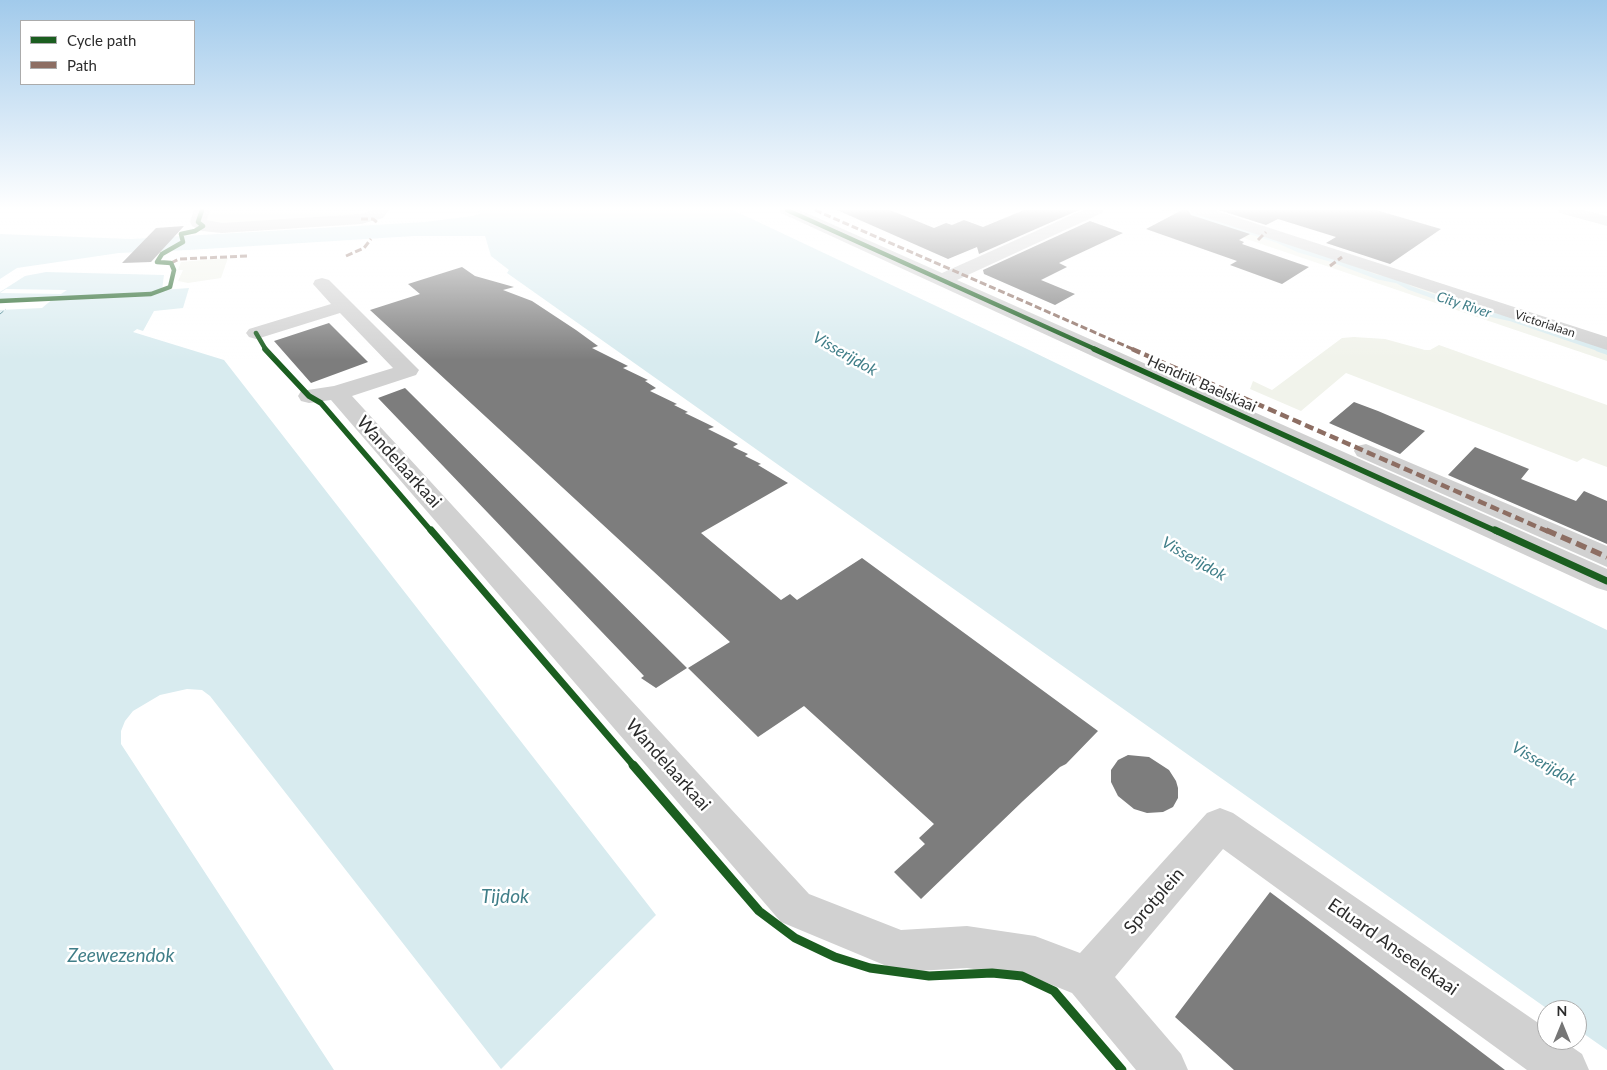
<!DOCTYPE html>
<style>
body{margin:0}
#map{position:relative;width:1607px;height:1070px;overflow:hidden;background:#fff;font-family:Lato,sans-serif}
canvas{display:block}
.legend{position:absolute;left:20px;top:20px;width:175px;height:65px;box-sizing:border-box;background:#fff;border:1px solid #ababab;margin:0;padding:6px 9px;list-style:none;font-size:15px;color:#2c2c2c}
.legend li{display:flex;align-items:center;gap:10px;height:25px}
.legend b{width:25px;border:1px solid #ababab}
.north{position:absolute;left:1537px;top:1000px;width:50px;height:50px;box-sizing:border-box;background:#fff;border:1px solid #ababab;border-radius:50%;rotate:0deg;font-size:14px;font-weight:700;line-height:20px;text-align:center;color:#2c2c2c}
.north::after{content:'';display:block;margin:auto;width:18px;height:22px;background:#767676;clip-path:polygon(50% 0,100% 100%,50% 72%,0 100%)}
</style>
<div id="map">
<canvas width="1607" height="1070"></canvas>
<ul class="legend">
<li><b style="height:6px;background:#1b5e20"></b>Cycle path</li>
<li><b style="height:6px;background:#8d6e63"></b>Path</li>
</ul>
<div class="north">N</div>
</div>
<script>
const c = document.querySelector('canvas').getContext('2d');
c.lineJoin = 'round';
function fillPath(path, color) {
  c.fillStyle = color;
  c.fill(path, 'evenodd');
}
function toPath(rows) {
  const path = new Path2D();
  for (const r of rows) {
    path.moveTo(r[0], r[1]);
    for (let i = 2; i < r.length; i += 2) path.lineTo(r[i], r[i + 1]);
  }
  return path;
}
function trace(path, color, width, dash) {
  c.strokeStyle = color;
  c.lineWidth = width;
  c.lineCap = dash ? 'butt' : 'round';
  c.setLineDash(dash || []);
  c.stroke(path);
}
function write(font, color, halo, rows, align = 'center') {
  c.font = font + ' Lato,sans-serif';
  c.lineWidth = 5;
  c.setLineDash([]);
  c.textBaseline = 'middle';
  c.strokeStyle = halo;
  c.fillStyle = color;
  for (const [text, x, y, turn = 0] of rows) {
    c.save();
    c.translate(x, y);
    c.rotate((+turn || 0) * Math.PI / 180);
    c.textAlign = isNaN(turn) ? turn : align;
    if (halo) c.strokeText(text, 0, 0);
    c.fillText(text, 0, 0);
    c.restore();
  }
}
fillPath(toPath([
 [206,210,377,210,374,213,223,226,203,218],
 [1161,210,1193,210,1607,347,1607,361],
 [228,258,221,278,188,283,178,281,183,270,178,270,181,262],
 [1354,337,1385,339,1425,350,1430,350,1439,345,1607,405,1607,467,1583,458,1577,462,1346,373,1301,411,1250,389,1253,381,1272,390,1342,338]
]), '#f1f3eb');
fillPath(toPath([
 [478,210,733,210,1025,348,1607,630,1607,1050,1577,1029,1577,1010,1549,1010,507,273,509,270,491,256,485,236,415,236,188,250,119,253,17,268,0,279,0,234,131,239,425,222,473,216,480,214],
 [46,272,164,275,162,290,189,288,183,308,154,311,143,331,137,329,133,332,224,360,656,915,501,1069,210,696,202,690,187,689,160,695,133,711,125,721,121,731,121,744,334,1070,0,1070,0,292,25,276]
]), '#d8ebef');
fillPath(toPath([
 [6,289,67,290,61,294,0,293],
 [54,298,42,308,0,310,0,300]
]), '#fff');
trace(toPath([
 [1178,210,1276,240,1298,250,1329,259,1377,277,1397,281,1410,288,1474,311,1511,319,1602,350]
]), '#d8ebef', 4.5);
trace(toPath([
 [1598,349,1607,352]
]), '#d8ebef', 5.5);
trace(toPath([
 [0,314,6,309]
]), '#407e88', 1, [4.5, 3]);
fillPath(toPath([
 [837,210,890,210,934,228,946,223,952,225,964,220,983,227,1024,210,1079,210,979,254,977,247,948,259],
 [1182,210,1188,210,1191,215,1250,234,1239,240,1244,242,1242,244,1309,267,1282,284,1230,265,1237,261,1146,229],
 [1219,210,1376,210,1441,229,1390,264,1326,243,1336,237,1278,219,1266,225],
 [1090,221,1123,233,1059,263,1067,267,1041,280,1075,294,1055,305,984,274,983,270],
 [184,226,151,262,122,263,156,228],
 [462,267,475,276,514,287,503,290,532,301,576,330,598,346,592,348,628,366,623,368,648,380,645,381,656,388,650,391,677,404,674,405,688,412,685,413,714,427,708,429,738,444,733,447,748,454,745,456,761,464,758,465,788,483,701,533,781,600,790,594,797,600,862,558,1098,731,1066,764,1060,767,1023,801,921,899,894,872,925,844,919,838,934,824,804,706,758,737,688,668,730,642,370,310,420,294,408,284],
 [329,323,368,362,311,383,274,341],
 [405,388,578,560,687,668,656,688,641,678,644,676,378,398],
 [1354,402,1378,411,1425,431,1400,454,1329,423],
 [1475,447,1529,469,1521,479,1576,501,1584,491,1607,501,1607,544,1448,475],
 [1128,755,1149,757,1169,770,1176,781,1178,788,1178,798,1173,807,1163,812,1147,813,1134,809,1118,796,1111,782,1111,770,1118,760],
 [1270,892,1326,934,1505,1070,1234,1070,1175,1017]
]), '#7d7d7d');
fillPath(toPath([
 [194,210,210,210,207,220,222,223,361,214,373,210,389,210,383,218,361,224,222,233,202,231,192,226,190,222,194,210],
 [779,210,800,210,942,273,1083,210,1104,210,1102,213,957,280,1607,569,1607,591,1597,588,781,213,779,210],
 [1190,210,1214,210,1607,337,1607,350,1192,213,1190,210],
 [1558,210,1584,210,1607,216,1607,226,1560,213,1558,210],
 [322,278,329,280,419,370,416,375,352,396,809,894,901,930,967,926,1035,936,1080,953,1207,813,1220,808,1233,813,1547,1029,1547,1040,1562,1040,1582,1054,1589,1070,1527,1070,1223,849,1115,977,1181,1054,1188,1070,1136,1070,1072,993,1035,978,967,968,901,972,781,922,331,400,309,403,301,401,298,396,301,391,334,386,393,368,340,313,263,337,256,339,249,337,246,333,249,329,331,304,313,284,315,280,322,278],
 [1366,444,1607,546,1607,567,1357,456,1354,451,1357,446,1366,444]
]), '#d1d1d1');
trace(toPath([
 [815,210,1135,350],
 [361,219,373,219,379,224],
 [1258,240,1266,232],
 [346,256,364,248,371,239],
 [171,263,179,259,248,256],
 [1330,266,1342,257]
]), '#8d6e63', 3, [7, 3]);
trace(toPath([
 [1132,349,1549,532]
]), '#8d6e63', 4.5, [9, 4.5]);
trace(toPath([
 [1546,530,1607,557]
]), '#8d6e63', 5.5, [11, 5.5]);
trace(toPath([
 [787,210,1097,350],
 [0,301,151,294,170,287,174,270,171,263,157,262,162,254,183,242,181,234,195,231,203,226,198,222,202,210],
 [256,333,266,350]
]), '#1b5e20', 4.5);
trace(toPath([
 [265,349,309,396,321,403,432,532],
 [1094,349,1498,532]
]), '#1b5e20', 5.5);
trace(toPath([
 [431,530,634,766],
 [1495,530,1607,581]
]), '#1b5e20', 7);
trace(toPath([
 [633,765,759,911,795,938,835,957,870,968,929,976,992,973,1022,976,1054,991,1122,1070]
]), '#1b5e20', 9);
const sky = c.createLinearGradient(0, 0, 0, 360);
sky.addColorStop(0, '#a1caeb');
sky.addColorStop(0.58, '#fff');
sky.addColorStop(1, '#ffffff00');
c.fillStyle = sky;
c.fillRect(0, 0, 1607, 360);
write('12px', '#2c2c2c', '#fff', [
 ["Victorialaan",1545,324,18]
]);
write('italic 14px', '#407e88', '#fff', [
 ["City River",1464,305,18]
]);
write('15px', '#2c2c2c', '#fff', [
 ["Hendrik Baelskaai",1202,384,24]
]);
write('italic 16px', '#407e88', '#fff', [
 ["Visserijdok",845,354,30],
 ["Visserijdok",1194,559,30],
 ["Visserijdok",1544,764,30]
]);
write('18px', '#2c2c2c', '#fff', [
 ["Wandelaarkaai",399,462,48],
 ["Wandelaarkaai",668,765,48],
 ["Sprotplein",1154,901,-49],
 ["Eduard Anseelekaai",1393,947,35]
]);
write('italic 19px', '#407e88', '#fff', [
 ["Tijdok",505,897],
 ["Zeewezendok",121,956]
]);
</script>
